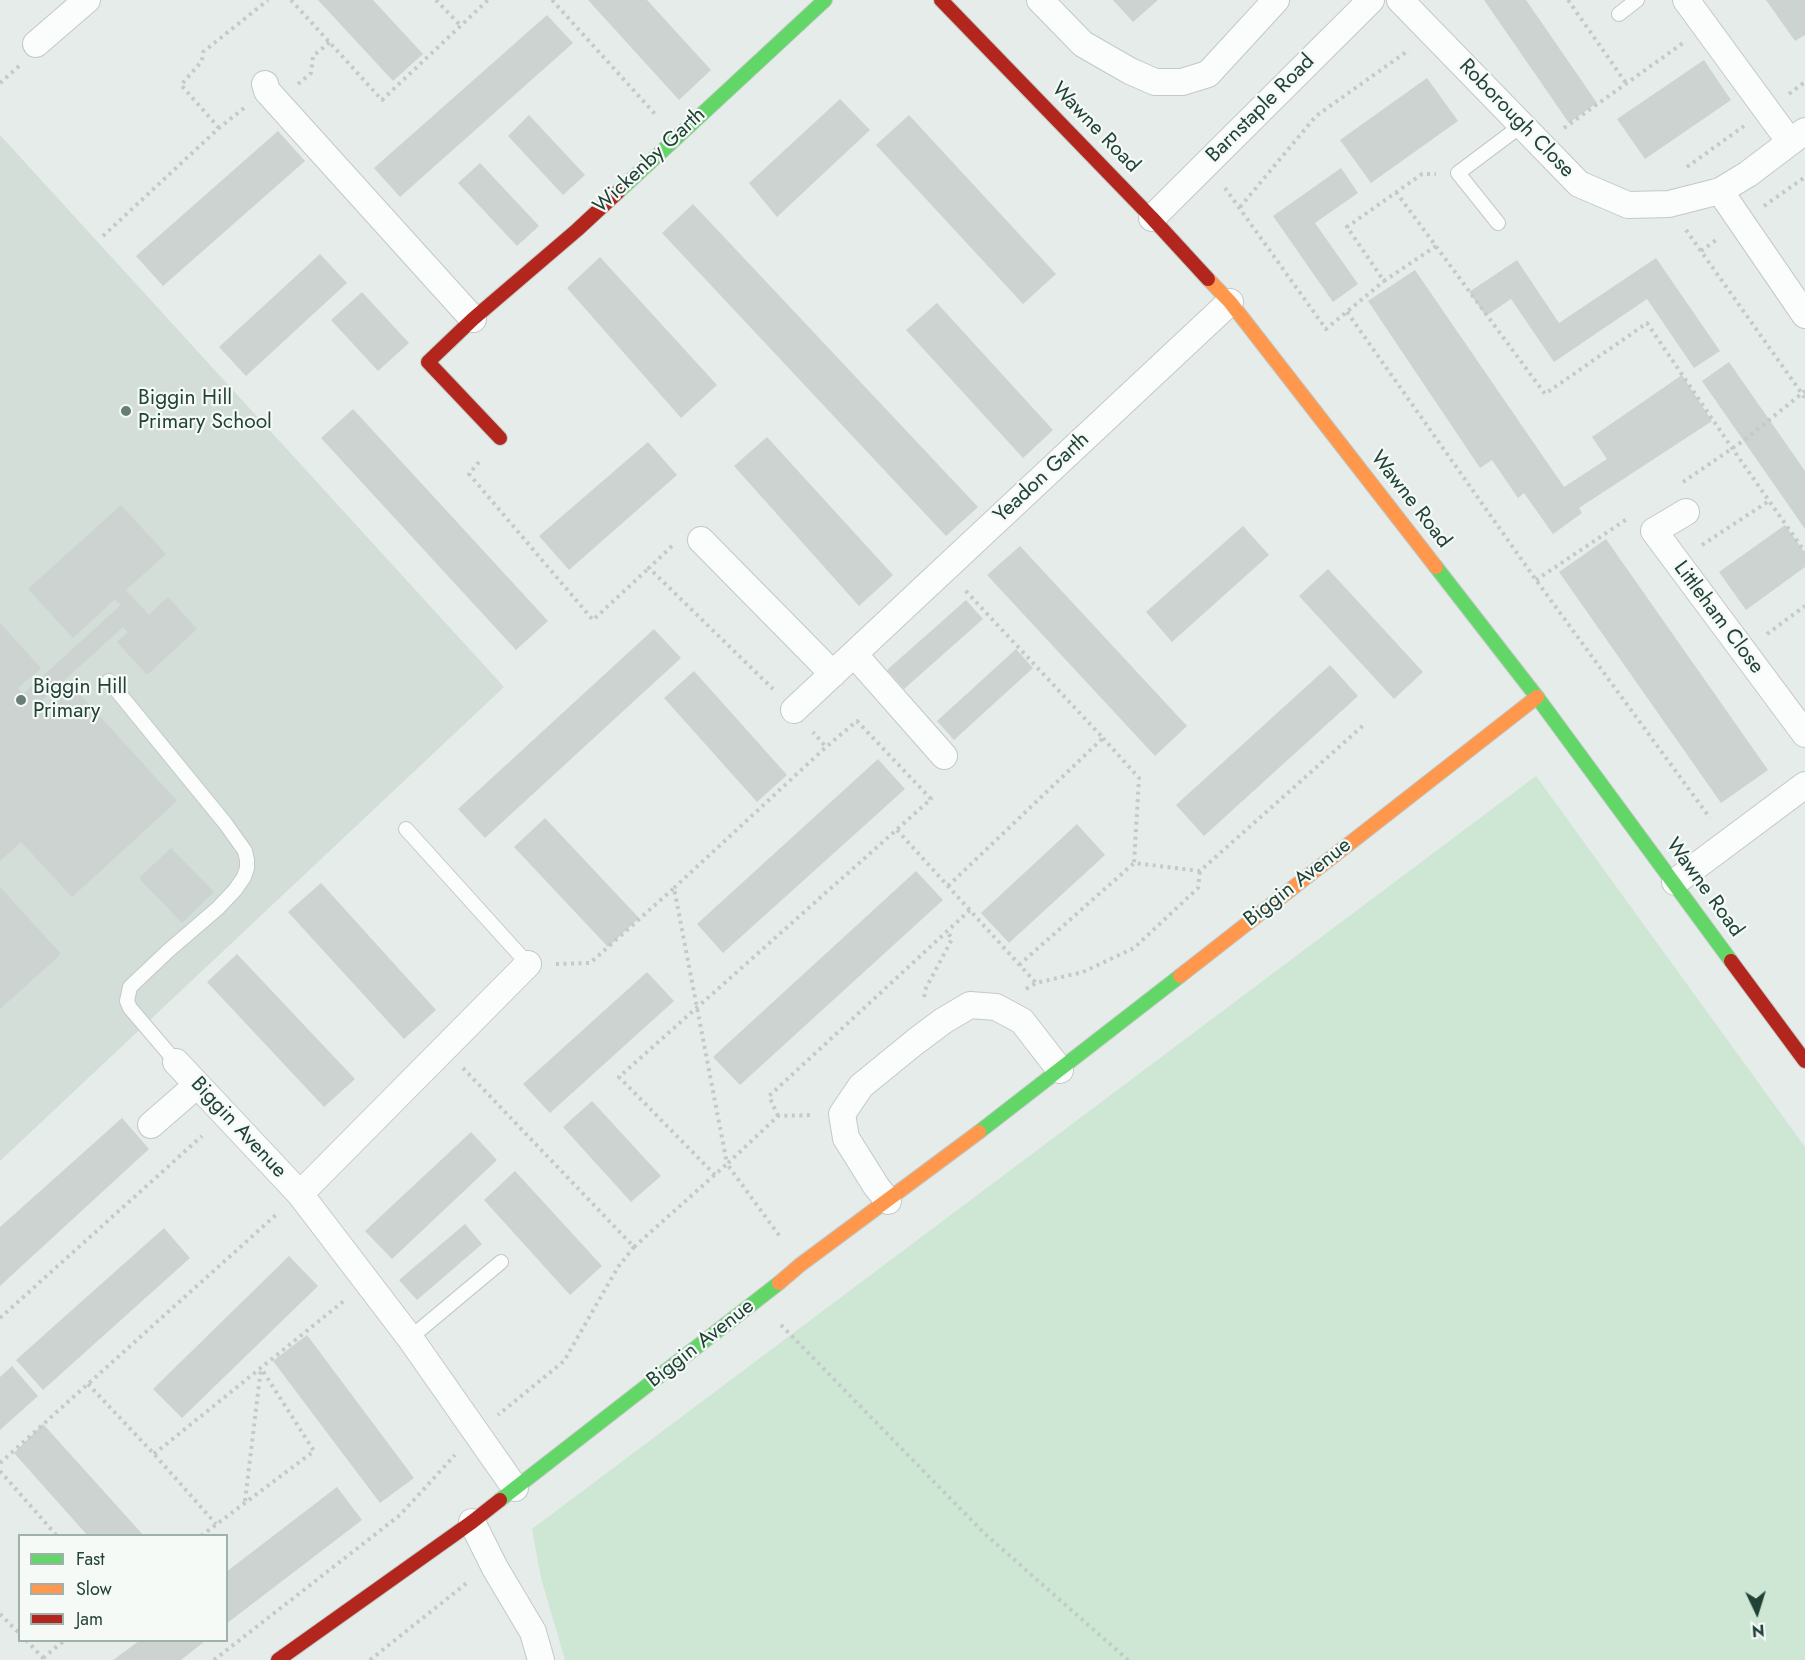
<!DOCTYPE html>
<style>
body{margin:0}
#map{position:relative;width:1805px;height:1660px;overflow:hidden;background:#e6ece9;font-family:Jost,sans-serif}
canvas{display:block}
.legend{position:absolute;left:18px;top:1534px;width:210px;height:108px;box-sizing:border-box;background:#f5faf7;border:2px solid #a0b0aa;margin:0;padding:8px 10px;list-style:none;font-size:18px;color:#214237}
.legend li{display:flex;align-items:center;gap:12px;height:30px}
.legend b{width:30px;border:2px solid #a0b0aa}
.north{position:absolute;left:1727px;top:1582px;width:60px;height:60px;-webkit-text-stroke:4px #f5faf7;paint-order:stroke;rotate:176deg;font-size:16px;font-weight:700;line-height:24px;text-align:center;color:#214237}
.north::after{content:'';display:block;margin:auto;width:21px;height:27px;background:#214237;clip-path:polygon(50% 0,100% 100%,50% 72%,0 100%)}
</style>
<div id="map">
<canvas width="1805" height="1660"></canvas>
<ul class="legend">
<li><b style="height:8px;background:#63d668"></b>Fast</li>
<li><b style="height:8px;background:#ff974d"></b>Slow</li>
<li><b style="height:8px;background:#b3261e"></b>Jam</li>
</ul>
<div class="north">N</div>
</div>
<script>
const c = document.querySelector('canvas').getContext('2d');
c.lineJoin = 'round';
function fillPath(path, color) {
  c.fillStyle = color;
  c.fill(path, 'evenodd');
}
function toPath(rows) {
  const path = new Path2D();
  for (const r of rows) {
    path.moveTo(r[0], r[1]);
    for (let i = 2; i < r.length; i += 2) path.lineTo(r[i], r[i + 1]);
  }
  return path;
}
function trace(path, color, width, dash) {
  c.strokeStyle = color;
  c.lineWidth = width;
  c.lineCap = dash ? 'butt' : 'round';
  c.setLineDash(dash || []);
  c.stroke(path);
}
function write(font, color, halo, rows, align = 'center') {
  c.font = font + ' Jost,sans-serif';
  c.lineWidth = 4.5;
  c.setLineDash([]);
  c.textBaseline = 'middle';
  c.strokeStyle = halo;
  c.fillStyle = color;
  for (const [text, x, y, turn = 0] of rows) {
    c.save();
    c.translate(x, y);
    c.rotate((+turn || 0) * Math.PI / 180);
    c.textAlign = isNaN(turn) ? turn : align;
    if (halo) c.strokeText(text, 0, 0);
    c.fillText(text, 0, 0);
    c.restore();
  }
}
fillPath(toPath([
 [0,135,504,687,0,1161]
]), '#d3ded9');
fillPath(toPath([
 [1536,776,1805,1147,1805,1660,565,1660,541,1578,532,1529]
]), '#cee6d4');
fillPath(toPath([
 [318,0,373,0,423,54,393,81],
 [588,0,647,0,711,70,679,100],
 [1113,0,1158,0,1133,22],
 [1484,0,1526,0,1597,103,1569,123],
 [1766,0,1805,0,1805,35,1795,41],
 [547,15,573,43,400,197,374,168],
 [1704,60,1731,100,1645,159,1617,119],
 [1427,78,1458,121,1371,183,1340,140],
 [840,99,870,130,777,217,749,183],
 [529,115,585,175,563,195,508,136],
 [909,115,1056,274,1023,304,876,145],
 [278,131,305,161,163,286,136,256],
 [480,163,539,226,517,246,458,183],
 [1341,168,1358,193,1315,223,1358,284,1333,302,1273,216],
 [693,204,978,507,946,536,662,233],
 [320,254,347,283,246,376,219,347],
 [600,257,717,385,681,418,567,288],
 [1656,258,1720,351,1694,368,1647,299,1554,362,1511,299,1486,316,1469,292,1517,260,1559,323],
 [1415,270,1564,487,1607,459,1592,437,1682,375,1712,421,1579,508,1582,513,1553,534,1524,493,1518,498,1492,460,1480,468,1368,301],
 [362,292,409,343,378,371,331,320],
 [937,303,1053,430,1023,458,906,330],
 [1729,362,1805,471,1805,529,1702,381],
 [353,409,548,621,516,650,321,438],
 [767,437,893,575,859,606,734,466],
 [648,442,677,475,569,570,539,536],
 [121,505,166,554,126,590,149,615,168,597,197,629,147,675,117,642,128,632,123,627,36,706,44,714,73,687,177,801,72,897,21,842,0,861,0,623,41,668,18,688,23,694,121,605,115,599,73,638,28,589],
 [1785,525,1805,553,1805,567,1746,610,1719,572],
 [1243,526,1269,555,1172,642,1146,612],
 [1606,539,1768,770,1721,803,1559,572],
 [1020,546,1187,726,1155,756,987,575],
 [1328,569,1423,672,1394,699,1299,596],
 [966,600,983,619,904,689,887,670],
 [654,629,681,658,485,838,458,809],
 [1016,649,1033,668,954,740,937,721],
 [1330,665,1358,696,1204,836,1176,805],
 [694,671,787,775,757,802,664,698],
 [878,759,905,789,723,953,697,924],
 [545,818,639,918,608,947,514,847],
 [1077,824,1105,855,1009,943,981,913],
 [171,848,214,892,182,923,139,878],
 [916,871,943,900,740,1085,713,1057],
 [321,883,436,1010,404,1039,288,912],
 [0,887,61,954,0,1009],
 [237,954,355,1079,324,1107,207,982],
 [647,972,674,1001,550,1113,523,1084],
 [592,1101,661,1176,631,1202,563,1127],
 [122,1118,149,1149,0,1286,0,1227],
 [471,1132,497,1160,392,1259,365,1231],
 [515,1171,602,1266,570,1295,484,1200],
 [465,1224,482,1244,417,1300,399,1280],
 [164,1228,190,1258,43,1390,16,1360],
 [289,1256,318,1286,182,1418,153,1389],
 [307,1335,414,1478,380,1503,273,1361],
 [12,1366,38,1396,0,1430,0,1377],
 [43,1424,90,1476,144,1536,88,1536,14,1453],
 [337,1487,362,1520,226,1624,226,1572],
 [139,1641,205,1641,181,1660,113,1660]
]), '#ccd3d0');
const lane = toPath([
 [1619,14,1637,0],
 [1498,223,1458,173,1522,125],
 [109,681,225,823,245,851,247,860,247,868,244,877,235,890,218,908,168,951,130,987,127,1001,130,1008,176,1062],
 [406,829,528,964],
 [410,1338,501,1262]
]);
const street = toPath([
 [1040,0,1083,44,1130,71,1155,82,1182,82,1208,74,1276,0],
 [1400,0,1579,184,1628,205,1669,204,1720,191,1748,174,1805,131],
 [1686,0,1790,142],
 [36,44,87,0],
 [265,84,267,91,473,319],
 [1720,191,1805,315],
 [1152,218,1371,0],
 [1686,512,1654,531,1805,734],
 [701,540,833,674],
 [854,654,944,756],
 [794,710,1230,302],
 [1675,882,1805,785],
 [176,1062,300,1194,410,1338,515,1488],
 [151,1125,197,1085],
 [300,1194,528,964],
 [888,1201,876,1186,846,1138,842,1114,861,1086,915,1042,943,1021,970,1005,996,1007,1022,1021,1060,1070],
 [472,1522,495,1568,533,1632,541,1660]
]);
const fast = toPath([
 [618,192,825,0],
 [1436,567,1537,697,1731,961],
 [979,1132,1180,976],
 [500,1500,779,1283]
]);
const slow = toPath([
 [1208,279,1230,302,1436,567],
 [1180,976,1537,697],
 [779,1283,800,1265,979,1132]
]);
const jam = toPath([
 [941,0,1152,218,1208,279],
 [500,438,428,362,473,319,577,230,618,192],
 [1731,961,1805,1061],
 [278,1660,472,1522,500,1500]
]);
trace(lane, '#c3c9c6', 16);
trace(street, '#c3c9c6', 28);
trace(fast, '#c1cac6', 16);
trace(slow, '#c1cac6', 16);
trace(jam, '#c1cac6', 16);
trace(toPath([
 [291,0,382,100,488,0],
 [436,0,460,25],
 [552,0,655,114],
 [1568,0,1626,83],
 [0,83,19,66],
 [298,84,311,73,313,56,330,42],
 [1789,94,1805,82],
 [219,128,181,85,202,61,203,52,268,0],
 [1564,128,1683,43],
 [1687,167,1744,126],
 [1225,188,1326,329,1384,281],
 [1396,192,1545,394,1647,323,1732,448,1805,552],
 [1764,206,1805,177],
 [1240,207,1316,116,1409,50],
 [1686,230,1805,398],
 [103,236,219,128,244,108],
 [1436,246,1384,281,1347,227,1422,174,1436,174],
 [1701,251,1719,238],
 [1347,312,1536,580,1710,818],
 [479,462,469,474,593,620,649,568],
 [1683,482,1743,441,1805,391],
 [1702,545,1769,501],
 [672,546,649,568,773,689],
 [1536,580,1627,519],
 [1767,634,1805,606],
 [1103,738,1139,778,1134,863],
 [897,830,1036,983],
 [948,886,1103,738,964,589],
 [674,888,826,747,813,732],
 [556,964,590,963,674,888,727,1164],
 [1019,965,1134,863,1200,871,1366,723],
 [1026,989,1036,983,1083,972,1134,948,1198,888,1200,871],
 [924,997,926,988,952,939,947,931],
 [463,1068,634,1247,618,1267,564,1361,498,1415],
 [778,1116,769,1096,970,910],
 [728,1163,778,1116,813,1115],
 [715,1175,619,1077,931,799,857,721,826,747],
 [634,1247,727,1164,781,1238],
 [0,1318,202,1136],
 [781,1325,984,1533,1128,1660],
 [88,1384,154,1454,216,1524],
 [154,1454,345,1300],
 [0,1463,277,1214],
 [0,1471,57,1536],
 [245,1501,261,1368],
 [201,1536,314,1451,261,1368],
 [0,1614,20,1634],
 [26,1640,45,1660],
 [43,1658,65,1640],
 [214,1660,400,1515,455,1455],
 [370,1660,468,1582]
]), '#c2cbc7', 4, [3, 4.5]);
trace(lane, '#fbfcfc', 14);
trace(street, '#fbfcfc', 26);
trace(fast, '#63d668', 14);
trace(slow, '#ff974d', 14);
trace(jam, '#b3261e', 14);
for (const [x, y, r, color] of [
 [126,411,6,"#667e75"],
 [21,700,6,"#667e75"]
]) {
  const dot = new Path2D();
  dot.arc(x, y, r, 0, 2 * Math.PI);
  c.fillStyle = color;
  c.fill(dot);
  trace(dot, '#f5faf7', 2);
}
write('21px', '#214237', '#f5faf7', [
 ["Barnstaple Road",1261,109,-45],
 ["Roborough Close",1516,119,46],
 ["Wawne Road",1095,128,46],
 ["Wickenby Garth",650,161,-43],
 ["Yeadon Garth",1042,478,-43],
 ["Wawne Road",1410,500,52],
 ["Littleham Close",1718,618,53],
 ["Biggin Avenue",1298,883,-38],
 ["Wawne Road",1704,888,54],
 ["Biggin Avenue",238,1128,47],
 ["Biggin Avenue",701,1344,-38]
]);
write('21px', '#214237', '#f5faf7', [
 ["Biggin Hill",138,399],
 ["Primary School",138,423],
 ["Biggin Hill",33,688],
 ["Primary",33,712]
], 'left');
</script>
